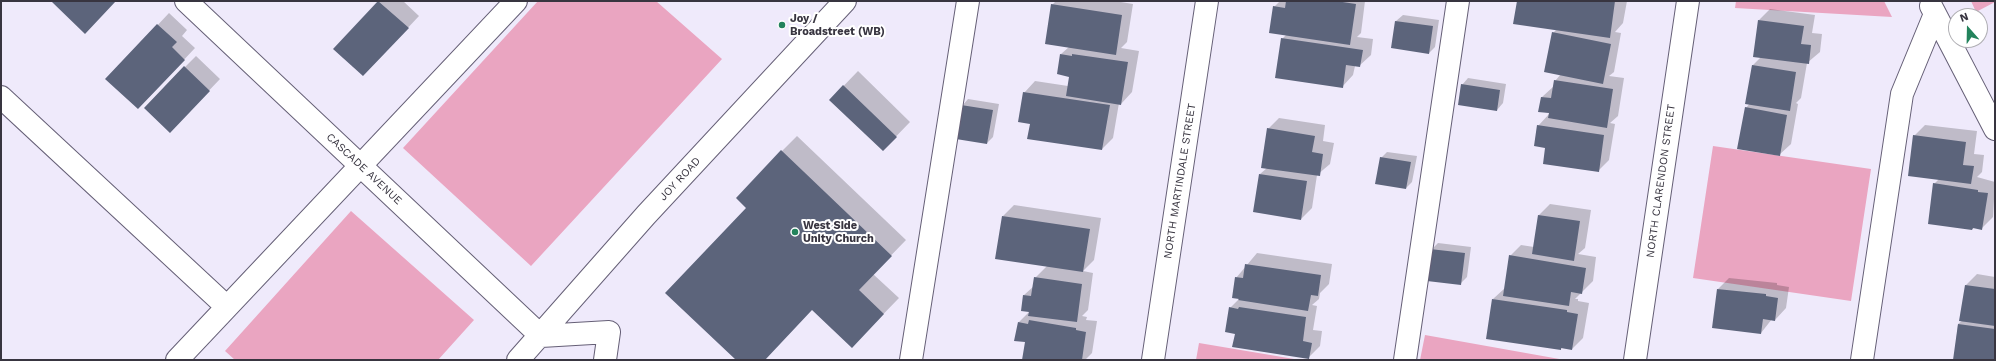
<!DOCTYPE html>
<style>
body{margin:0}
#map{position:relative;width:1996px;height:361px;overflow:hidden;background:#efeafb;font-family:"Work Sans",sans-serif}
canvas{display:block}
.frame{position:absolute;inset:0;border:2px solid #383540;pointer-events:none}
.north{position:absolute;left:1948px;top:8px;width:40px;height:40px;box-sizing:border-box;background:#fff;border:1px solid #afaeb3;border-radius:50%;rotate:340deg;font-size:11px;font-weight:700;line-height:16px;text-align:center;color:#383540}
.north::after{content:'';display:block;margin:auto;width:14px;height:18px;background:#23835c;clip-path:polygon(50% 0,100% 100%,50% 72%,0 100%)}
</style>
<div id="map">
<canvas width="1996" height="361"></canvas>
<div class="frame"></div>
<div class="north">N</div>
</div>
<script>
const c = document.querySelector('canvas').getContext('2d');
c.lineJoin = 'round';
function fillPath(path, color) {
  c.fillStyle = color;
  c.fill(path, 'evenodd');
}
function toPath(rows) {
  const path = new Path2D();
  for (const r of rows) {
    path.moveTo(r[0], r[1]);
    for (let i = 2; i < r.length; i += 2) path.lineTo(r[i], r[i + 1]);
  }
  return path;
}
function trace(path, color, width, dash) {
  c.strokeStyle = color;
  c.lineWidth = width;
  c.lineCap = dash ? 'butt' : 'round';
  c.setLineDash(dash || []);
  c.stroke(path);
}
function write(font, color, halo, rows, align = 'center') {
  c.font = font + ' "Work Sans",sans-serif';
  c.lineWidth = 4;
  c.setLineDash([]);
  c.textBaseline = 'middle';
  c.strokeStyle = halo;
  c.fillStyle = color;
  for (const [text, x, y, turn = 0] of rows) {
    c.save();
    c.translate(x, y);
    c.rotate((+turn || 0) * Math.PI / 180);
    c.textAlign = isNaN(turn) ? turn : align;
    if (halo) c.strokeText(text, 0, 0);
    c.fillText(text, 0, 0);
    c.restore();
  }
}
fillPath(toPath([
 [538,1,656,1,722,59,531,266,403,148],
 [1736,1,1884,1,1892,17,1735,8],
 [1971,1,1995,1,1995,2,1976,12],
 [1713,146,1871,169,1851,301,1693,278],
 [351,211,474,320,438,360,235,360,225,351],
 [1425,335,1565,360,1420,360],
 [1199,343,1300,360,1196,360]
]), '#eaa5c1');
fillPath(toPath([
 [379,1,403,1,419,16,374,64,335,49],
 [1056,1,1115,1,1133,4,1127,42,1121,48,1139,51,1132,92,1121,104,1119,103,1113,138,1102,149,1031,124,1024,93,1035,81,1068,86,1070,76,1061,54,1069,47,1052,5],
 [1280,1,1365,1,1361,33,1357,37,1373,39,1371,55,1359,66,1355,66,1353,75,1342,87,1282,39,1286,35,1274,7],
 [1518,1,1627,1,1623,23,1615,32,1621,33,1614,72,1609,76,1624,78,1618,116,1610,123,1615,124,1609,160,1598,171,1546,147,1538,126,1550,113,1539,111,1542,97,1554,86,1555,81,1561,74,1553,33,1557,29],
 [1770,9,1815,15,1812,33,1822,34,1820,52,1807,63,1801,98,1796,103,1798,104,1791,144,1779,155,1746,108,1750,103,1752,66,1761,57,1759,20],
 [169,13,187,30,182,36,195,48,149,97,107,79],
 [1403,15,1439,20,1435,47,1429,53,1392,47,1396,21],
 [196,56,220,79,181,120,185,67],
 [858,71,910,122,883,150,830,100],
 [1468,78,1506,84,1503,103,1497,110,1462,85],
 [968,99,999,104,993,137,987,143,962,106],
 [1279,118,1325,125,1323,141,1334,143,1330,164,1317,175,1312,208,1301,219,1260,174,1267,168,1268,129],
 [1925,125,1977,131,1974,154,1984,155,1982,172,1977,177,1995,182,1993,217,1982,228,1974,228,1972,229,1934,184,1939,179,1914,136],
 [797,136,906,240,873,274,899,298,867,331,812,309,764,360,737,360,747,208,782,151],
 [1387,152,1417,156,1412,182,1406,188,1381,158],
 [1550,204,1591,210,1585,248,1578,254,1596,257,1593,281,1575,299,1578,299,1578,301,1589,303,1583,338,1572,349,1562,348,1561,349,1493,299,1505,288,1510,256,1521,245,1534,247,1539,215],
 [1014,205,1101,218,1094,260,1083,271,1093,273,1088,310,1082,316,1087,317,1086,320,1097,321,1092,353,1085,360,1023,360,1026,341,1019,322,1030,311,1024,295,1034,286,1035,278,1047,266,1003,216],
 [1438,243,1471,247,1467,277,1461,283,1431,250],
 [1257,253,1332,264,1329,284,1320,293,1319,299,1312,305,1317,306,1313,330,1322,331,1320,346,1309,357,1236,333,1230,308,1240,298,1236,278],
 [1977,274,1995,277,1995,360,1954,360,1958,324,1963,320,1966,285],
 [1729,278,1777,283,1777,285,1789,287,1786,308,1775,320,1772,319,1761,333,1718,289]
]), '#0003');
fillPath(toPath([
 [54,1,116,1,85,34,52,2],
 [378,1,409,28,363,76,333,49],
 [1286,1,1336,1,1356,4,1350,45,1269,33,1273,6,1285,8],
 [1517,1,1615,1,1610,38,1513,24],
 [1051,4,1122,15,1116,55,1045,44],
 [1758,20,1804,26,1801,44,1811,45,1809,64,1753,57],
 [1395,21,1433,26,1429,54,1391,48],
 [157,24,177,42,172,47,185,60,138,109,105,79],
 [1552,32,1611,44,1603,84,1544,72],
 [1281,38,1363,50,1360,67,1346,65,1343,88,1275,78],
 [1060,54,1072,56,1072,54,1128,62,1121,105,1066,96,1069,77,1057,74],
 [1752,65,1796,72,1790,111,1745,104],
 [184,66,210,91,170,133,144,108],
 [1554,80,1613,89,1607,128,1548,118,1549,113,1538,112,1541,97,1551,98],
 [1461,84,1500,90,1497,111,1458,105],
 [843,85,897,137,883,151,829,100],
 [1023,92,1110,105,1102,150,1027,139,1030,124,1018,122],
 [961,105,993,110,987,144,956,139],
 [1745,107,1787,115,1780,156,1737,149],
 [1537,125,1604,135,1599,172,1543,164,1545,148,1534,146],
 [1267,128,1315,136,1312,152,1323,154,1320,176,1261,168],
 [1913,135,1966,142,1963,165,1974,166,1971,184,1908,176],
 [781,150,892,256,859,290,884,314,852,348,812,310,765,360,736,360,665,293,746,208,736,198],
 [1380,157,1411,162,1406,189,1375,184],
 [1259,174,1307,181,1301,220,1253,212],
 [1933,183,1978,190,1978,192,1988,193,1982,230,1973,228,1972,230,1928,224],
 [1538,215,1580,221,1574,261,1532,254],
 [1002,216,1090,229,1083,272,995,259],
 [1430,249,1465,253,1461,285,1427,281],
 [1509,255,1586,268,1582,294,1571,292,1569,306,1503,296],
 [1245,264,1321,275,1318,296,1311,295,1308,311,1238,300,1239,299,1232,298,1235,277,1243,278],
 [1034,277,1082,284,1077,322,1028,316,1029,312,1021,311,1023,295,1031,296],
 [1965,285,1995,289,1995,326,1959,321],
 [1717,289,1766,294,1766,296,1778,298,1775,321,1763,319,1761,334,1712,328],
 [1492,299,1567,310,1567,312,1578,314,1572,350,1561,348,1561,350,1486,339],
 [1229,307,1238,309,1239,307,1306,317,1303,341,1312,343,1309,359,1232,347,1235,334,1225,332],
 [1029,320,1076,328,1076,330,1086,332,1082,360,1022,360,1025,342,1014,341,1018,322,1028,324],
 [1958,324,1995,329,1995,360,1953,360]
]), '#5c647b');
const minor = toPath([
 [186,1,541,336,609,332,605,360],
 [1931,6,1995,129],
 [1,97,227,307],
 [177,360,516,1],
 [518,360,646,215,845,1],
 [911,360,968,1],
 [1153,360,1207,1],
 [1405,360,1458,1],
 [1635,360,1688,1],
 [1862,360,1902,94,1935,14]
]);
trace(minor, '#655f76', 24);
trace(minor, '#fff', 22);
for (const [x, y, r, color] of [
 [782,25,4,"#23835c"],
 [795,232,4,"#23835c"]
]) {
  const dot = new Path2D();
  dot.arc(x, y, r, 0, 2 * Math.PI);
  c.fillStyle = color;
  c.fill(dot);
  trace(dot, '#fff', 1.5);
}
write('bold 11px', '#383540', '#fff', [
 ["Joy /",790,19],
 ["Broadstreet (WB)",790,32],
 ["West Side",803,226],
 ["Unity Church",803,239]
], 'left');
write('11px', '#383540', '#fff', [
 ["CASCADE AVENUE",364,169,43],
 ["JOY ROAD",680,179,-47],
 ["NORTH MARTINDALE STREET",1180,181,-81],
 ["NORTH CLARENDON STREET",1661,181,-82]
]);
</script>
